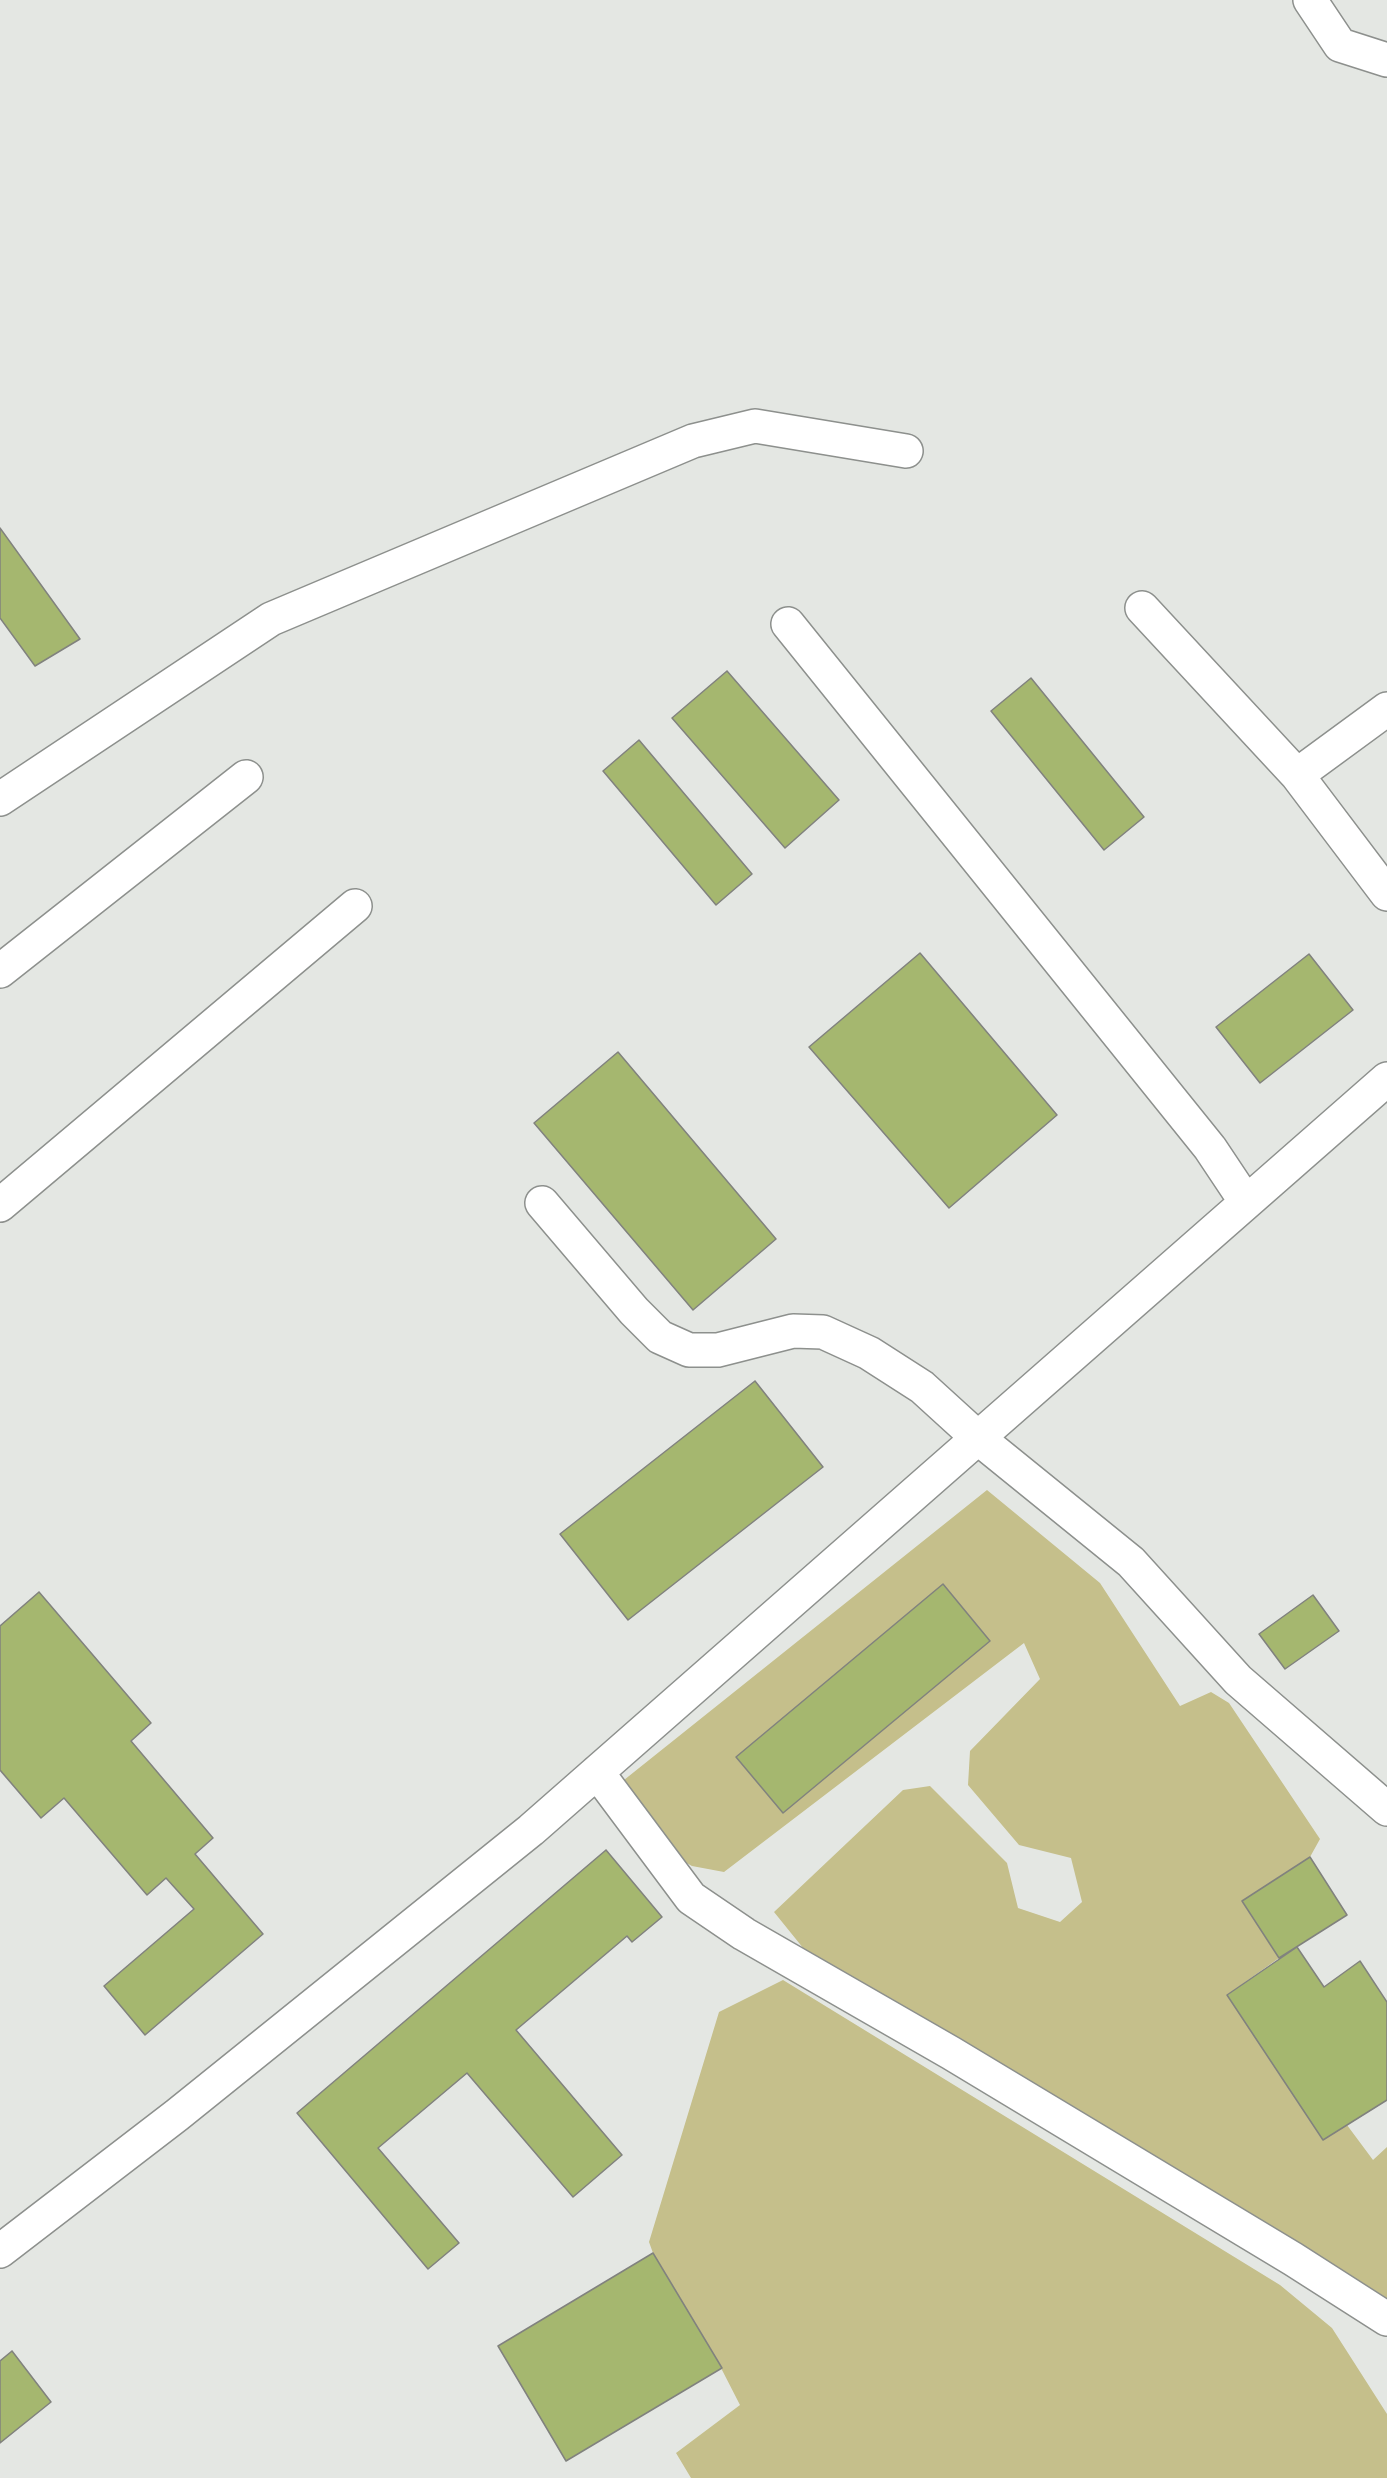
<!DOCTYPE html>
<style>
body{margin:0}
canvas{display:block;background:#e4e7e3}
</style>
<canvas width="1387" height="2478"></canvas>
<script>
const c = document.querySelector('canvas').getContext('2d');
c.lineJoin = 'round';
function fillPath(path, color) {
  c.fillStyle = color;
  c.fill(path, 'evenodd');
}
function toPath(rows) {
  const path = new Path2D();
  for (const r of rows) {
    path.moveTo(r[0], r[1]);
    for (let i = 2; i < r.length; i += 2) path.lineTo(r[i], r[i + 1]);
  }
  return path;
}
function trace(path, color, width, dash) {
  c.strokeStyle = color;
  c.lineWidth = width;
  c.lineCap = dash ? 'butt' : 'round';
  c.setLineDash(dash || []);
  c.stroke(path);
}
fillPath(toPath([
 [987,1490,1100,1583,1180,1706,1211,1692,1229,1703,1320,1839,1310,1857,1243,1901,1279,1958,1227,1995,1323,2140,1347,2125,1373,2160,1387,2147,1387,2310,812,1959,774,1912,903,1790,930,1786,1007,1863,1018,1908,1060,1922,1082,1902,1071,1858,1019,1845,968,1785,970,1751,1040,1679,1024,1643,724,1872,692,1866,667,1852,626,1793,624,1780],
 [783,1980,1280,2285,1332,2328,1387,2414,1387,2478,691,2478,676,2453,740,2405,721,2368,653,2253,649,2242,719,2012]
]), '#c5bf8b');
const building = toPath([
 [0,528,80,639,35,666,0,618,0,528],
 [727,671,839,800,785,848,672,718,727,671],
 [1031,678,1144,817,1104,850,991,711,1031,678],
 [639,740,752,874,716,905,603,771,639,740],
 [920,953,1057,1115,949,1208,809,1047,920,953],
 [1309,954,1353,1010,1260,1083,1216,1027,1309,954],
 [618,1052,776,1239,693,1310,534,1123,618,1052],
 [755,1381,823,1467,628,1620,560,1534,755,1381],
 [943,1584,990,1641,783,1813,736,1757,943,1584],
 [39,1592,151,1723,131,1741,213,1838,195,1854,263,1934,145,2035,104,1986,194,1909,166,1878,147,1895,64,1798,41,1818,0,1770,0,1626,39,1592],
 [1313,1595,1339,1631,1285,1669,1259,1634,1313,1595],
 [606,1850,662,1917,632,1942,627,1936,516,2030,622,2155,573,2197,467,2073,378,2148,459,2243,428,2269,297,2113,606,1850],
 [1310,1857,1347,1915,1279,1958,1242,1901,1310,1857],
 [1297,1947,1324,1987,1360,1961,1387,2002,1387,2100,1323,2140,1227,1995,1297,1947],
 [653,2253,722,2368,566,2461,498,2346,653,2253],
 [12,2351,51,2402,0,2443,0,2361,12,2351]
]);
fillPath(building, '#a5b76f');
trace(building, '#81827e', 1.5);
const minor = toPath([
 [1310,0,1340,45,1387,60],
 [1142,608,1297,775,1387,894],
 [788,624,1210,1148,1246,1202],
 [1297,775,1387,709],
 [0,799,271,619,693,441,755,426,906,451],
 [0,971,246,777],
 [542,1203,634,1311,660,1337,689,1350,718,1350,793,1331,823,1332,869,1353,922,1387,978,1438,1131,1562,1238,1680,1387,1809],
 [0,1205,355,906],
 [597,1772,691,1898,744,1934,951,2053,1293,2259,1387,2319],
 [0,2251,177,2115,531,1830,1387,1079]
]);
trace(minor, '#8d908d', 36);
trace(minor, '#fff', 33);
</script>
